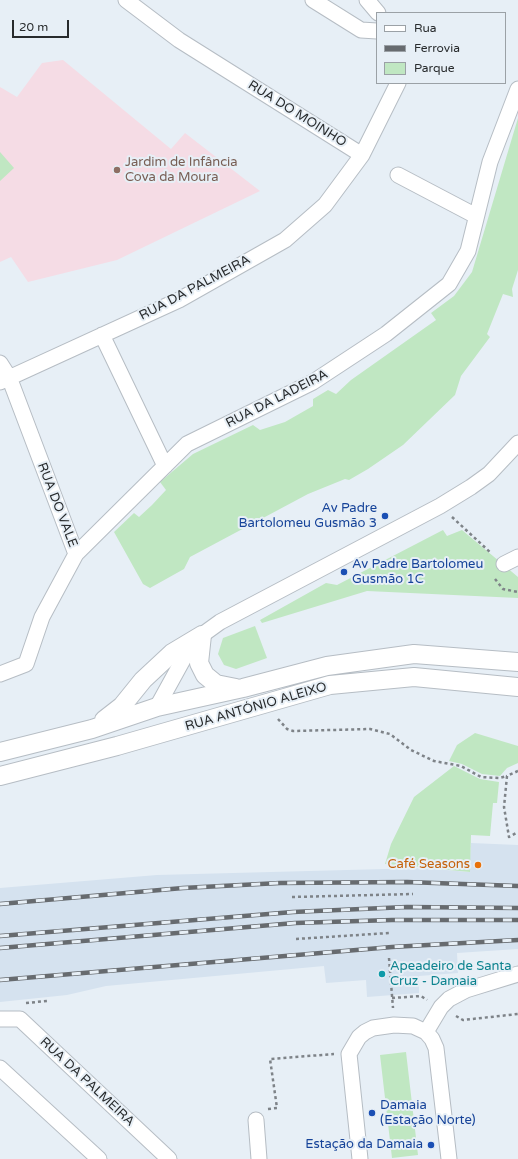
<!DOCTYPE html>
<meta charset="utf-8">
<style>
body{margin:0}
#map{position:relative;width:518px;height:1159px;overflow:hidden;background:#e7eff6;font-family:"Varela Round",sans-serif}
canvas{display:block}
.legend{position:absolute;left:376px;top:12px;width:130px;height:72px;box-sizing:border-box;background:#e7eff6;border:1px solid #9ba1a6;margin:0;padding:5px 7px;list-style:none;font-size:12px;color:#282b2d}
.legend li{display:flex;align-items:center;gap:8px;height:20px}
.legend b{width:20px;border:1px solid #9ba1a6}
.scale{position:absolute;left:12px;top:20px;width:57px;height:18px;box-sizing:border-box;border:2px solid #282b2d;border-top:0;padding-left:5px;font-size:12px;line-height:14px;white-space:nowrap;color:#282b2d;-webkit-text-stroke:3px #e7eff6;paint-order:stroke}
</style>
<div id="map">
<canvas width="518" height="1159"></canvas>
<ul class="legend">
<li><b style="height:5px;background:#fff"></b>Rua</li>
<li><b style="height:5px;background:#676b6f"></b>Ferrovia</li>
<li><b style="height:11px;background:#c0e7c2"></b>Parque</li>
</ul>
<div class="scale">20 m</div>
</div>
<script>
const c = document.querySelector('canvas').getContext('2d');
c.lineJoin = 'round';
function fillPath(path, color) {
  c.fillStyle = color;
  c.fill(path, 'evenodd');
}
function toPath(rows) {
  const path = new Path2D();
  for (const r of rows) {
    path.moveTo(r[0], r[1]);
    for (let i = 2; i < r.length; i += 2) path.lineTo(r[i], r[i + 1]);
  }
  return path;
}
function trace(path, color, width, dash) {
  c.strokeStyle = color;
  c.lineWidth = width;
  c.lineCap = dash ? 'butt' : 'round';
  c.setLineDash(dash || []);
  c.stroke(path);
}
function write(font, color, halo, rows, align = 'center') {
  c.font = font + ' "Varela Round",sans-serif';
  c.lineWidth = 4;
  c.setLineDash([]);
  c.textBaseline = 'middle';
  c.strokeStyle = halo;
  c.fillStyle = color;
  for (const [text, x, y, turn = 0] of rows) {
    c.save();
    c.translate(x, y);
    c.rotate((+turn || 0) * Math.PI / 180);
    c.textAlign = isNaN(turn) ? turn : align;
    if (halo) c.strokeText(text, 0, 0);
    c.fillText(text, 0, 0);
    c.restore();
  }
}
fillPath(toPath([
 [471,843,518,845,518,949,457,953,458,973,419,976,419,993,367,997,366,980,326,983,324,966,106,986,67,995,0,1002,0,888,157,875,423,868,469,872]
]), '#d5e2ef');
fillPath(toPath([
 [63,60,171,149,185,133,260,191,117,260,28,282,11,257,0,262,0,87,17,97,42,63]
]), '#f5dce5');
fillPath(toPath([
 [518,118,518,270,512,289,513,297,503,294,487,334,490,337,461,376,455,395,403,445,368,469,349,480,345,479,308,494,190,557,184,569,150,588,143,584,114,532,134,513,139,517,152,505,166,490,160,482,193,454,253,425,260,430,285,422,313,406,313,399,328,390,336,394,351,380,436,320,431,313,454,296,472,272],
 [0,152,14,168,0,181],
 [443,530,447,536,462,530,518,577,518,598,367,591,262,623,260,620,326,583,337,585],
 [255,626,267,658,236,669,224,665,218,654,223,638],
 [475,733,518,746,518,763,507,768,500,776,482,774,462,764,449,761,457,745],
 [454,766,480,779,499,782,497,803,493,803,490,836,471,835,470,872,385,864,391,844,414,797],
 [406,1052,418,1155,392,1158,380,1055]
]), '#c0e7c2');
const minor = toPath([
 [126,0,179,40,362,155],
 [313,0,361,30,377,31],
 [367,0,378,13],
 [398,175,476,216],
 [102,335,165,466],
 [0,363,9,377,76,554,42,617,26,664,0,674],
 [0,382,179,300,285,240,325,205,362,155,398,83],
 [76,554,187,444,313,382,386,334,449,284,468,251,490,162,518,89],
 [504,564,518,557],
 [157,707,184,658,202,635,220,622,440,506,471,487,489,474,518,443],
 [0,1019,20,1019,169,1159],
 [426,1032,441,1007,449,999,466,990,518,974],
 [0,1068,99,1159],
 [256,1120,259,1159],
 [360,1159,349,1054,359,1037,365,1032,373,1028,394,1025,413,1026,426,1032,432,1039,436,1048,449,1159]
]);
const tertiary = toPath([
 [202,635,199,663,205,675,216,684,236,688],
 [104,720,122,706,143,680,172,653,202,635],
 [0,752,92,729,157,707,243,688,327,666,414,654,518,662],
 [0,776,117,746,330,685,414,677,518,687]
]);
trace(minor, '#b6bdc4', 17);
trace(tertiary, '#b6bdc4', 20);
trace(toPath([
 [452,517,491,553],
 [495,579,503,589,518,592],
 [278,719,287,729,293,731,370,729,390,734,411,750,434,761,461,766,481,777,499,778,507,776],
 [518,771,507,776,504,807,509,837,518,832],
 [292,897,413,894],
 [296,939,389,933],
 [389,958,393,1008],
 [392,998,421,996,427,1000],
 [26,1003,47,1001],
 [456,1016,463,1020,518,1014],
 [268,1109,277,1108,270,1059,334,1054]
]), '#7e8388', 2.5, [3, 3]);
trace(minor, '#fff', 15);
trace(tertiary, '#fff', 18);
const rail = toPath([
 [0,904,183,888,280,883,407,882,518,886],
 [0,936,293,912,407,907,518,908],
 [0,948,295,923,392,920,518,920],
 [0,980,392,947,518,940]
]);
trace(rail, '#676b6f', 4.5);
trace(rail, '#e7eff6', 3, [9]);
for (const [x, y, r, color] of [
 [117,170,4,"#8d6e63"],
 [385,516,4,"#1a4fb4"],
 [344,572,4,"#1a4fb4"],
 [478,865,4,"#e8710a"],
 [382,974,4,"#0f9aa8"],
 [372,1113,4,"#1a4fb4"],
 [431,1145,4,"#1a4fb4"]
]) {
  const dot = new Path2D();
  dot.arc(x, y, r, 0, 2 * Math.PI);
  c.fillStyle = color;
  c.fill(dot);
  trace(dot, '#e7eff6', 1.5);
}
write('13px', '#282b2d', '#e7eff6', [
 ["RUA DO MOINHO",297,114,32],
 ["RUA DA PALMEIRA",195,288,-28],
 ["RUA DA LADEIRA",277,399,-27],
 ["RUA DO VALE",57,505,69],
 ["RUA ANTÓNIO ALEIXO",256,707,-16],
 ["RUA DA PALMEIRA",87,1082,43]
]);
write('13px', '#785e54', '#e7eff6', [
 ["Jardim de Infância",125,163],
 ["Cova da Moura",125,178]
], 'left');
write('13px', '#164399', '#e7eff6', [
 ["Av Padre",377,509],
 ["Bartolomeu Gusmão 3",377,524],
 ["Av Padre Bartolomeu",352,565,"left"],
 ["Gusmão 1C",352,580,"left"],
 ["Damaia",380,1106,"left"],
 ["(Estação Norte)",380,1121,"left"],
 ["Estação da Damaia",423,1145]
], 'right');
write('13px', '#c56008', '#e7eff6', [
 ["Café Seasons",470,865]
], 'right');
write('13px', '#0d838f', '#e7eff6', [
 ["Apeadeiro de Santa",390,967],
 ["Cruz - Damaia",390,982]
], 'left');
</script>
